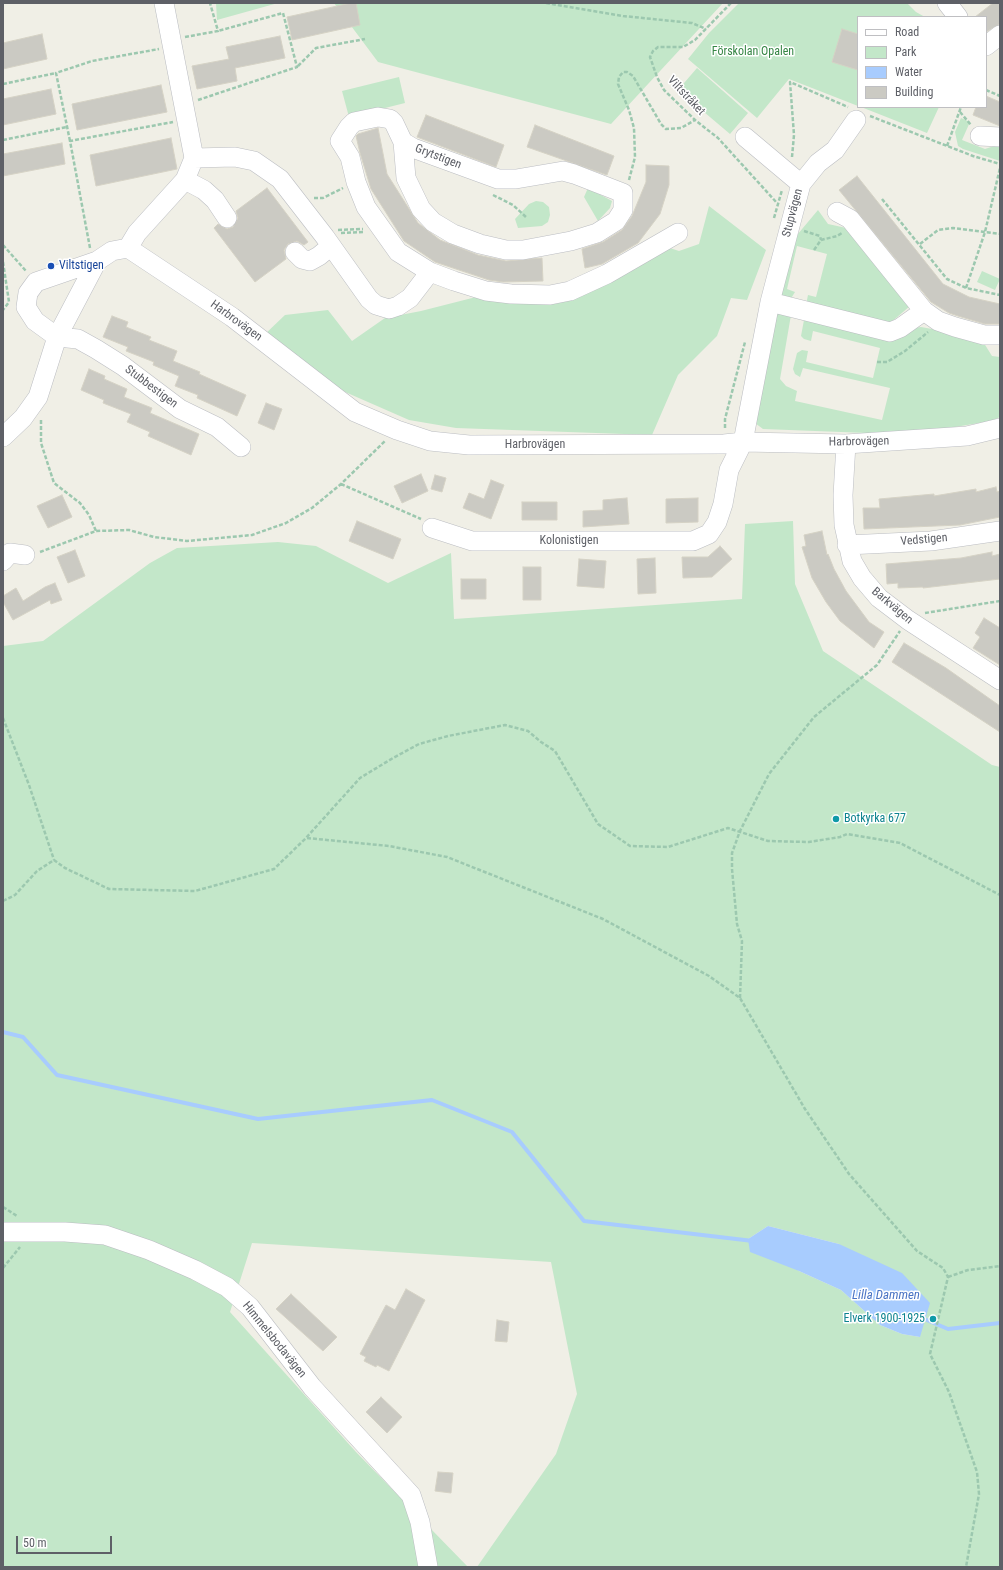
<!DOCTYPE html>
<meta charset="utf-8">
<style>
body{margin:0}
#map{position:relative;width:1003px;height:1570px;overflow:hidden;background:#f0efe6;font-family:"Roboto Condensed",sans-serif}
canvas{display:block}
.frame{position:absolute;inset:0;border:4px solid #5e6067;pointer-events:none}
.legend{position:absolute;left:857px;top:16px;width:130px;height:92px;box-sizing:border-box;background:#fff;border:1px solid #bfbfc2;margin:0;padding:5px 7px;list-style:none;font-size:12px;color:#5e6067}
.legend li{display:flex;align-items:center;gap:8px;height:20px}
.legend b{width:20px;border:1px solid #bfbfc2}
.scale{position:absolute;left:16px;top:1536px;width:96px;height:18px;box-sizing:border-box;border:2px solid #5e6067;border-top:0;padding-left:5px;font-size:12px;line-height:14px;white-space:nowrap;color:#5e6067;-webkit-text-stroke:3px #fff;paint-order:stroke}
</style>
<div id="map">
<canvas width="1003" height="1570"></canvas>
<div class="frame"></div>
<ul class="legend">
<li><b style="height:5px;background:#fff"></b>Road</li>
<li><b style="height:11px;background:#c3e7c9"></b>Park</li>
<li><b style="height:11px;background:#a8ccfe"></b>Water</li>
<li><b style="height:11px;background:#cbcac3"></b>Building</li>
</ul>
<div class="scale">50 m</div>
</div>
<script>
const c = document.querySelector('canvas').getContext('2d');
c.lineJoin = 'round';
function fillPath(path, color) {
  c.fillStyle = color;
  c.fill(path, 'evenodd');
}
function toPath(rows) {
  const path = new Path2D();
  for (const r of rows) {
    path.moveTo(r[0], r[1]);
    for (let i = 2; i < r.length; i += 2) path.lineTo(r[i], r[i + 1]);
  }
  return path;
}
function trace(path, color, width, dash) {
  c.strokeStyle = color;
  c.lineWidth = width;
  c.lineCap = dash ? 'butt' : 'round';
  c.setLineDash(dash || []);
  c.stroke(path);
}
function write(font, color, halo, rows, align = 'center') {
  c.font = font + ' "Roboto Condensed",sans-serif';
  c.lineWidth = 3;
  c.setLineDash([]);
  c.textBaseline = 'middle';
  c.strokeStyle = halo;
  c.fillStyle = color;
  for (const [text, x, y, turn = 0] of rows) {
    c.save();
    c.translate(x, y);
    c.rotate((+turn || 0) * Math.PI / 180);
    c.textAlign = isNaN(turn) ? turn : align;
    if (halo) c.strokeText(text, 0, 0);
    c.fillText(text, 0, 0);
    c.restore();
  }
}
fillPath(toPath([
 [216,3,278,3,217,20],
 [334,3,723,3,611,124,378,62],
 [739,3,907,3,916,12,925,17,858,17,858,106,789,79,757,118,688,59,709,33],
 [697,68,748,113,730,134,678,90],
 [399,77,405,103,349,117,342,91],
 [861,107,939,107,927,133],
 [961,118,970,122,962,140,985,149,1000,144,1000,161,963,149,958,146,955,132],
 [588,188,612,201,610,208,598,221,584,197],
 [536,201,543,202,549,207,550,215,548,222,542,226,518,228,515,219,529,204],
 [709,206,766,250,747,300,731,298,717,336,678,375,652,435,456,428,409,420,336,388,263,336,285,315,328,310,352,341,385,318,421,311,480,296,515,302,667,247,679,251,699,244],
 [818,210,828,224,851,229,910,306,889,324,806,305,808,295,816,297,827,254,797,246,787,289,795,292,790,300,780,295,792,241],
 [982,271,1000,279,995,290,977,282],
 [779,312,791,315,780,379,786,386,797,391,795,401,882,420,890,388,803,368,800,377,795,374,793,369,797,353,802,350,808,351,806,362,873,378,880,348,813,331,811,341,804,339,801,336,804,320,809,317,914,328,921,327,976,337,982,340,992,356,1000,357,1000,417,991,421,943,429,913,432,867,433,763,429,755,423,773,318],
 [793,521,795,584,823,651,992,765,1000,767,1000,1567,477,1567,556,1454,577,1394,551,1262,252,1243,230,1312,356,1452,468,1567,3,1567,3,646,43,641,150,563,177,548,278,542,316,546,388,583,451,553,454,619,742,599,745,524],
 [768,1226,839,1244,920,1337,902,1334,880,1325,841,1290,799,1271,748,1239]
]), '#c3e7c9');
fillPath(toPath([
 [768,1226,839,1244,902,1273,930,1303,920,1337,902,1334,880,1325,841,1290,799,1271,750,1252,748,1239]
]), '#a8ccfe');
trace(toPath([
 [3,1032,23,1037,57,1075,258,1119,432,1100,512,1132,584,1221,753,1241],
 [922,1318,948,1329,1000,1323]
]), '#a8ccfe', 4);
const building = toPath([
 [351,3,356,3,360,25,292,40,287,17,351,3],
 [993,3,1000,3,1000,24,986,32,986,17,975,17,993,3],
 [842,29,858,34,858,70,832,62,842,29],
 [42,34,47,59,3,69,3,43,42,34],
 [280,36,285,58,235,68,237,81,197,89,192,66,229,59,226,47,280,36],
 [161,85,167,112,77,130,72,104,161,85],
 [51,89,56,114,3,125,3,99,51,89],
 [986,96,1000,102,1000,126,973,115,976,107,986,107,986,96],
 [426,115,504,145,496,167,417,137,426,115],
 [535,125,614,156,607,175,527,147,535,125],
 [378,128,387,174,418,223,440,240,478,255,506,261,542,258,543,281,503,282,489,280,435,262,404,241,371,189,360,153,356,136,358,134,378,128],
 [171,138,177,169,96,186,90,155,171,138],
 [62,143,65,164,3,176,3,154,62,143],
 [646,165,669,166,669,185,660,214,638,243,602,264,585,268,582,249,603,242,622,230,632,216,646,182,646,165],
 [857,176,943,284,969,297,1000,304,1000,324,985,324,958,316,949,313,931,302,839,190,857,176],
 [267,188,308,242,304,245,297,241,288,244,284,250,286,259,255,282,214,228,218,224,227,229,233,227,238,218,236,211,267,188],
 [112,316,128,322,126,327,151,337,149,340,177,351,173,361,200,372,199,374,246,395,237,416,197,398,198,395,175,386,179,376,153,365,154,362,126,351,128,347,103,337,112,316],
 [89,369,105,376,104,379,127,389,124,397,152,408,150,413,199,434,191,455,148,436,150,432,127,422,131,414,103,403,104,400,81,390,89,369],
 [266,403,282,409,274,430,258,423,266,403],
 [421,474,428,491,402,503,394,486,421,474],
 [435,475,446,478,442,492,431,489,435,475],
 [491,480,504,485,491,519,463,508,469,493,484,499,491,480],
 [996,487,997,492,1000,491,1000,517,960,525,864,529,863,508,880,508,879,499,934,494,934,496,976,489,976,492,996,487],
 [62,495,72,517,48,528,37,506,62,495],
 [627,498,629,524,583,527,583,511,603,510,603,500,627,498],
 [698,498,698,522,666,523,666,499,698,498],
 [522,502,557,502,557,520,522,520,522,502],
 [357,521,401,539,393,559,349,541,357,521],
 [822,531,827,555,828,554,834,569,846,591,869,622,884,632,874,648,840,621,826,602,812,578,802,547,806,546,804,535,822,531],
 [720,546,732,559,712,577,683,578,682,557,708,557,720,546],
 [75,550,85,576,68,583,57,557,75,550],
 [992,552,992,556,1000,554,1000,579,923,588,923,587,898,588,898,583,887,584,886,564,961,558,992,552],
 [655,558,656,593,638,594,637,559,655,558],
 [579,559,606,561,604,588,577,586,579,559],
 [523,567,541,567,541,600,523,600,523,567],
 [461,579,486,579,486,599,461,599,461,579],
 [55,583,62,600,51,604,50,600,13,620,3,602,3,596,16,588,23,601,45,587,55,583],
 [984,618,1000,628,1000,665,973,648,980,637,975,633,984,618],
 [904,643,946,668,1000,706,1000,732,892,662,904,643],
 [406,1289,425,1300,389,1371,377,1365,376,1367,364,1361,366,1357,360,1354,386,1305,395,1310,406,1289],
 [291,1294,337,1337,323,1351,276,1309,291,1294],
 [497,1320,509,1322,507,1342,495,1341,497,1320],
 [381,1397,402,1417,387,1433,366,1412,381,1397],
 [438,1472,453,1473,451,1493,435,1491,438,1472]
]);
fillPath(building, '#cbcac3');
trace(building, '#d5d2c5', 1);
const minor = toPath([
 [164,3,194,158],
 [947,3,958,17],
 [986,46,1000,35],
 [980,136,1000,137],
 [745,137,801,184],
 [403,142,406,178,421,209,433,222,453,234,480,244,506,250,523,250,571,241,597,233,616,221,623,210,623,193,574,174,563,171,516,179,498,179,413,148,403,142,394,123,390,119,378,117,354,122,349,127,340,141,350,157,356,182,366,207,398,252,430,272,454,281,486,291,511,294,550,295,570,291,607,274,678,233],
 [185,180,204,190,215,200,227,218],
 [837,212,850,219,924,311,938,321,955,327,984,335,1000,335],
 [128,248,232,317,355,412,397,430,430,441,469,445,724,444,743,442,846,444,967,436,1000,428],
 [128,248,137,233,185,180,194,158,235,157,254,161,280,179,325,237,369,299,376,305,389,309,398,306,410,298,430,272],
 [295,252,302,259,310,261,319,256,331,246],
 [97,261,36,282,28,293,26,307,35,321,57,337,78,339,96,349,123,366,180,409,217,427,241,447],
 [770,302,890,332,900,328,924,311],
 [3,437,23,418,38,397,57,337,97,261,112,251,128,248],
 [846,444,843,495,844,525,852,561,862,578,879,598,908,620,1000,680],
 [432,528,472,541,693,541,709,534,717,522,723,504,729,470,743,442,770,302,801,184,818,163,835,150,856,120],
 [847,545,931,541,1000,531],
 [3,561,10,553,25,555],
 [3,1232,65,1232,105,1235,149,1250,195,1270,227,1287,250,1307,312,1387,411,1495,420,1522,428,1567]
]);
trace(minor, '#bbbdc2', 20);
trace(toPath([
 [546,3,623,16,692,23,706,29],
 [731,3,695,40,683,47,658,47,653,51,650,57,657,77,664,90,695,120,718,138,777,203],
 [185,37,218,31,210,3],
 [298,66,316,48,365,39],
 [3,84,56,73],
 [986,90,1000,96],
 [198,100,297,67,283,13,218,31],
 [960,112,971,125],
 [870,116,973,156,1000,164],
 [3,140,67,127],
 [70,141,56,73,92,61,159,49],
 [947,146,961,107],
 [792,157,794,135,790,82,848,107],
 [629,180,635,157,634,128,629,110,618,84,619,77,623,72,627,72,633,76,661,124,666,129,681,128,695,120],
 [493,195,513,205,527,218],
 [314,198,323,198,343,188],
 [882,199,947,279,966,288,1000,295],
 [774,218,782,190],
 [338,230,363,229],
 [804,231,820,236,821,240],
 [341,233,364,232],
 [920,244,938,230,953,228,1000,234],
 [3,245,26,271],
 [90,248,70,141,173,122],
 [814,250,821,240,837,236,842,233],
 [3,262,9,302,3,310],
 [966,288,985,232,1000,168],
 [877,362,887,362,905,351,928,332],
 [41,420,41,443,54,483,80,503,89,515,96,531],
 [725,428,725,419,745,342],
 [341,484,421,519],
 [40,552,96,531,129,530,154,537,187,541,252,535,286,523,312,508,341,484,385,441],
 [925,613,1000,601],
 [3,718,29,785,54,860],
 [307,838,389,846,447,857,603,919,709,976,740,998,805,1109,849,1174,917,1251,943,1268,948,1277,930,1354,949,1392,977,1472,979,1494,966,1567],
 [3,901,15,895,37,871,54,860,65,868,109,889,195,891,274,869,306,838,360,778,393,758,419,744,448,736,505,725,528,731,541,742,555,751,598,824,630,846,668,847,728,828,768,841,809,842,840,837,847,834,900,843,1000,895],
 [740,998,742,941,737,924,732,869,732,853,740,831,769,774,814,717,877,665,900,631],
 [3,1207,17,1216],
 [3,1268,20,1247],
 [948,1277,968,1270,1000,1266]
]), '#9cc8af', 2.5, [4, 2]);
trace(minor, '#fff', 19);
for (const [x, y, r, color] of [
 [51,266,4,"#1a4fb4"],
 [836,819,4,"#0f9aa8"],
 [933,1319,4,"#0f9aa8"]
]) {
  const dot = new Path2D();
  dot.arc(x, y, r, 0, 2 * Math.PI);
  c.fillStyle = color;
  c.fill(dot);
  trace(dot, '#fff', 1.5);
}
write('12px', '#368645', '#fff', [
 ["Förskolan Opalen",753,52]
]);
write('12px', '#5e6067', '#fff', [
 ["Viltstråket",686,96,47],
 ["Grytstigen",438,157,21],
 ["Stupvägen",793,213,-75],
 ["Harbrovägen",236,321,36],
 ["Stubbestigen",151,387,37],
 ["Harbrovägen",859,442,-1],
 ["Harbrovägen",535,445],
 ["Vedstigen",924,540,-5],
 ["Kolonistigen",569,541],
 ["Barkvägen",892,606,40],
 ["Himmelsbodavägen",274,1340,51]
]);
write('12px', '#164399', '#fff', [
 ["Viltstigen",59,266]
], 'left');
write('12px', '#0d838f', '#fff', [
 ["Botkyrka 677",844,819],
 ["Elverk 1900-1925",925,1319,"right"]
], 'left');
write('italic 13px', '#4973c4', '#fff', [
 ["Lilla Dammen",886,1296]
]);
</script>
